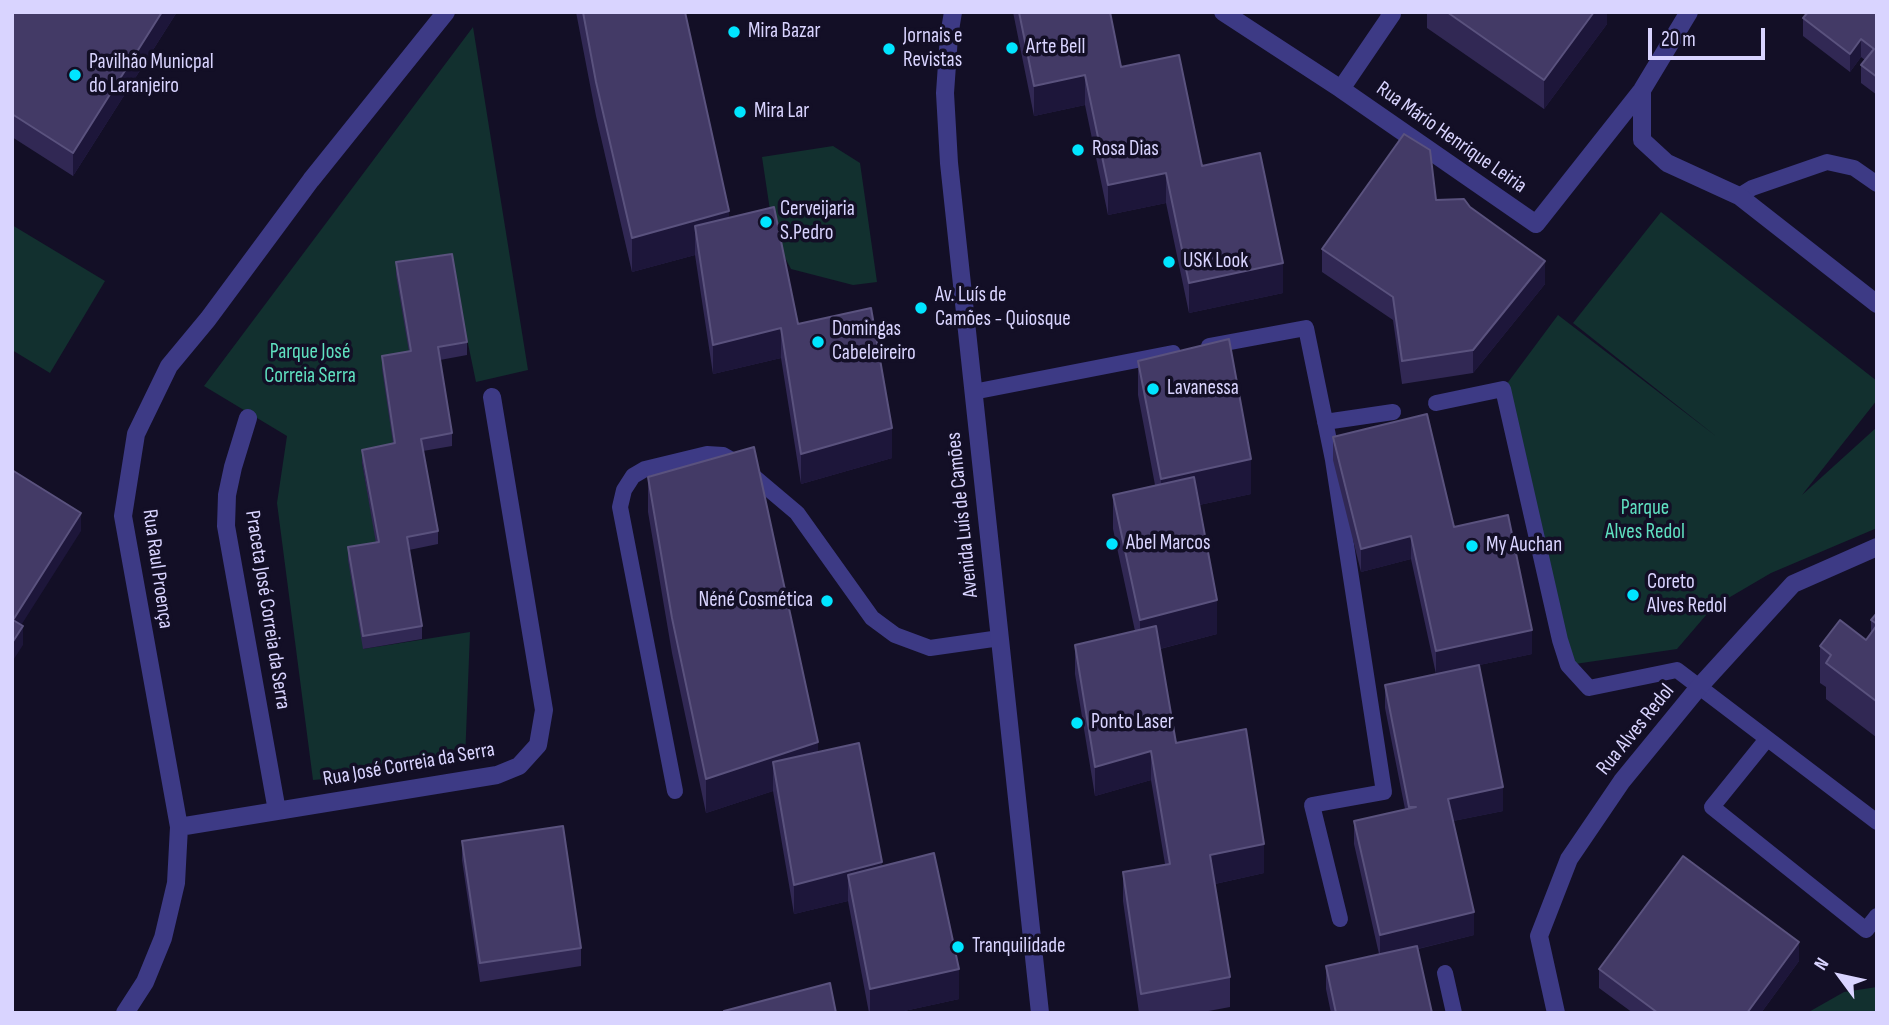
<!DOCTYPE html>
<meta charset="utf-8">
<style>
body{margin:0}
#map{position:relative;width:1889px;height:1025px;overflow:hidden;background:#130f26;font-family:"Sofia Sans Condensed",sans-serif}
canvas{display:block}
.frame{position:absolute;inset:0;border:14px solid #d9d4ff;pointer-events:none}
.north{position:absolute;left:1805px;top:941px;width:70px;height:70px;-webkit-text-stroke:5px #130f26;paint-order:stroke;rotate:303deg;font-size:19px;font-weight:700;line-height:28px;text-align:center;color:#d9d4ff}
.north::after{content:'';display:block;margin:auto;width:24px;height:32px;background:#d9d4ff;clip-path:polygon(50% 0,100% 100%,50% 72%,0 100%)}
.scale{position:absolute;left:1648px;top:28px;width:117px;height:32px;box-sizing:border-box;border:4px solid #d9d4ff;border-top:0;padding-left:9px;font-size:21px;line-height:24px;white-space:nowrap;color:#d9d4ff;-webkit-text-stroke:5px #130f26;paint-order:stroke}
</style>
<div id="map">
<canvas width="1889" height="1025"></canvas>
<div class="frame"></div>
<div class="north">N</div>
<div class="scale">20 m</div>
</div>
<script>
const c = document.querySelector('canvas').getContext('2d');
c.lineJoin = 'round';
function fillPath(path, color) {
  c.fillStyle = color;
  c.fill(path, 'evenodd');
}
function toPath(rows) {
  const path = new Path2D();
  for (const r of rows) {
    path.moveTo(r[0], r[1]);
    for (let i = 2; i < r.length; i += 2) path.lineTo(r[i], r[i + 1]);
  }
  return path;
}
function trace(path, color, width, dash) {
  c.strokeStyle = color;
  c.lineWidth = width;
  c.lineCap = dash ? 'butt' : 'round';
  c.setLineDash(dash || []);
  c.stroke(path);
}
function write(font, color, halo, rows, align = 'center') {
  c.font = font + ' "Sofia Sans Condensed",sans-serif';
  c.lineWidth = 7;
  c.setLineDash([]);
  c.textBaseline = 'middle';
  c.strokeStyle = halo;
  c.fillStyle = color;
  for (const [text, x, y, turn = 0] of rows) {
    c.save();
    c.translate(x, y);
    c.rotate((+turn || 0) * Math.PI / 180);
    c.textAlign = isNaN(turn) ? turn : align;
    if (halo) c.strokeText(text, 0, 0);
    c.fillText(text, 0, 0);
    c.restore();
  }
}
fillPath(toPath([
 [473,27,528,370,476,382,452,267,411,364,395,456,362,463,379,555,363,649,470,632,465,760,411,771,313,780,277,503,287,436,204,386],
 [833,146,860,163,877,282,853,285,791,269,774,237,762,157],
 [1661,212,1877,381,1877,400,1802,495,1877,427,1877,528,1771,573,1713,607,1677,649,1568,665,1503,389,1558,315,1717,437,1573,323],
 [12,225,105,281,50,373,12,350],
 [1877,987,1877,1013,1807,1013,1844,992]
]), '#12302f');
trace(toPath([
 [1739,196,1752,188,1827,162,1854,168,1877,184],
 [1209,346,1306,328,1333,460,1384,792,1312,805,1340,919],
 [973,392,1173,353],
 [1436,403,1503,389,1560,640,1568,665,1589,688,1677,670,1877,822],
 [1325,422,1393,412],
 [1767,739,1712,807,1866,930,1877,916],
 [675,791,620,507,624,490,633,476,645,469,707,454,723,455,739,464,797,513,872,618,895,635,930,648,1000,638],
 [1445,973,1454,1013]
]), '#3d3a85', 16);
trace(toPath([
 [1223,12,1341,89,1392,14,1389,12],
 [1341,89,1536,224,1642,90,1689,12],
 [1642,90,1642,140,1667,163,1739,196,1877,304],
 [248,418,233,467,227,495,226,526,277,811],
 [179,827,497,775,519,766,538,745,544,710,492,397],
 [125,1013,145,982,163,938,176,883,179,827,123,516,136,434,169,366,208,319,311,180,446,12],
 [1556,1013,1539,936,1569,859,1622,781,1699,687,1793,584,1877,547]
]), '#3d3a85', 18);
trace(toPath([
 [953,12,949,36,945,93,949,163,1040,1013]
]), '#3d3a85', 18);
fillPath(toPath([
 [12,12,177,12,73,176,12,137],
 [576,12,685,12,729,218,798,324,892,458,801,484,781,358,713,374,695,255,632,272,596,116],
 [1013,12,1110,12,1121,67,1202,166,1283,293,1189,313,1166,203,1108,215,1085,105,1034,116],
 [1427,12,1607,12,1607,24,1544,109,1427,28],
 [1877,12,1877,95,1861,83,1861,65,1865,60,1861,57,1850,72,1803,36,1803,18],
 [1436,200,1470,207,1545,284,1473,373,1402,384,1393,320,1322,272,1322,249],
 [396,262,467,342,467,355,440,360,452,433,452,446,423,451,438,531,438,544,409,550,422,626,422,639,363,649,348,560,348,547,376,543,362,463,362,450,393,443,382,369,382,356,409,352,396,275],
 [1138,361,1251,494,1199,505,1217,634,1160,649,1176,743,1264,873,1215,884,1230,977,1230,1007,1198,1013,1139,1013,1123,901,1123,872,1165,864,1151,780,1095,796,1075,674,1075,645,1135,631,1113,529,1113,495,1155,485,1138,395],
 [1333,437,1454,527,1532,654,1436,674,1411,559,1361,572,1333,460],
 [648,477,818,752,882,867,959,999,895,1013,869,1013,848,901,794,914,773,791,706,813,672,653,648,512],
 [1877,613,1877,736,1876,737,1826,699,1826,687,1820,683,1820,646,1866,640,1871,632,1871,620],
 [1385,685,1503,811,1453,821,1474,935,1418,949,1432,1013,1331,1013,1326,989,1326,966,1379,954,1354,844,1354,821,1405,809,1385,708],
 [462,841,581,948,581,966,480,982,462,860],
 [1799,961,1761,1013,1633,1013,1599,988,1599,969]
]), '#312854');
fillPath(toPath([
 [162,12,177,12,73,176,73,153],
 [1594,12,1607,12,1607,24,1544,109,1544,80],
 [1861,39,1861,57,1850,72,1850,54],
 [1085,75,1085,105,1034,116,1034,86],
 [1166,173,1166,203,1108,215,1108,185],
 [729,211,729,245,695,226,695,255,632,272,632,238],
 [1545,261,1545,284,1473,373,1473,350],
 [1283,263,1283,293,1189,313,1189,283],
 [781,328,781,358,713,374,713,345],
 [892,428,892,458,801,484,801,454],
 [1251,459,1251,494,1161,513,1161,479],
 [81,513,81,531,13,638,13,620],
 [1411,536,1411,559,1361,572,1361,549],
 [1217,600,1217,634,1140,654,1140,620],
 [23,626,23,645,12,662,12,643],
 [1532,630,1532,654,1436,674,1436,651],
 [1877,699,1877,736,1876,737,1876,701],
 [818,742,818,777,773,762,773,791,706,813,706,779],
 [1151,751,1151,780,1095,796,1095,767],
 [1503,787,1503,811,1448,822,1448,799],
 [1264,844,1264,873,1210,885,1210,855],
 [882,862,882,892,848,875,848,901,794,914,794,885],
 [1474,912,1474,935,1380,958,1380,935],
 [1799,942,1799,961,1761,1013,1747,1013],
 [959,969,959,999,895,1013,870,1013,870,989]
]), '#1d163a');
const building = toPath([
 [12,12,162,12,73,153,12,114,12,12],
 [583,12,685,12,729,211,632,238,596,82,583,12],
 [1019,12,1110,12,1121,67,1179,55,1202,166,1260,153,1283,263,1189,283,1166,173,1108,185,1085,75,1034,86,1019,12],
 [1447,12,1594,12,1544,80,1447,12],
 [1808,12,1877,12,1877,77,1861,65,1874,49,1861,39,1850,54,1803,18,1808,12],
 [1404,134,1430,150,1436,200,1464,199,1470,207,1545,261,1473,350,1402,361,1393,297,1322,249,1404,134],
 [774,207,798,324,871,308,892,428,801,454,781,328,713,345,695,226,774,207],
 [452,254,467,342,438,347,452,433,421,439,438,531,407,537,422,626,363,636,348,547,379,542,362,450,395,443,382,356,411,351,396,262,452,254],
 [1229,339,1251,459,1161,479,1138,361,1229,339],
 [1427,414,1454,527,1508,515,1532,630,1436,651,1411,536,1361,549,1333,437,1427,414],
 [754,447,818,742,706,779,672,618,648,477,754,447],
 [12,470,81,513,13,620,23,626,12,643,12,470],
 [1194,477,1217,600,1140,620,1113,495,1194,477],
 [1877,613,1877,624,1871,620,1877,613],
 [1840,620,1866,640,1877,625,1877,699,1876,701,1826,663,1831,655,1820,646,1840,620],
 [1156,626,1176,743,1246,729,1264,844,1210,855,1230,977,1141,994,1123,872,1170,864,1151,751,1095,767,1075,645,1156,626],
 [1479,665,1503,787,1448,799,1474,912,1380,935,1354,821,1416,807,1409,807,1385,685,1479,665],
 [859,743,882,862,794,885,773,762,859,743],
 [563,826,581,948,480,963,462,841,563,826],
 [934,853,959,969,870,989,848,875,934,853],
 [1683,856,1799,942,1747,1013,1658,1013,1599,969,1683,856],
 [1417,946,1432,1013,1336,1013,1326,966,1417,946],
 [830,983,836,1013,725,1013,724,1011,830,983]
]);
fillPath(building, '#433a66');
trace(building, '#5a527e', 2);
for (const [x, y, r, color] of [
 [734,32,7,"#00e5ff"],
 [1012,48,7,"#00e5ff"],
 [889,49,7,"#00e5ff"],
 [75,75,7,"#00e5ff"],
 [740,112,7,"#00e5ff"],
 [1078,150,7,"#00e5ff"],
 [766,222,7,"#00e5ff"],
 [1169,262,7,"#00e5ff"],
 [921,308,7,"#00e5ff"],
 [818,342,7,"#00e5ff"],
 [1153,389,7,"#00e5ff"],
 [1112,544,7,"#00e5ff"],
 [1472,546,7,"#00e5ff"],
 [1633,595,7,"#00e5ff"],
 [827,601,7,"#00e5ff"],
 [1077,723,7,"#00e5ff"],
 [958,947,7,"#00e5ff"]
]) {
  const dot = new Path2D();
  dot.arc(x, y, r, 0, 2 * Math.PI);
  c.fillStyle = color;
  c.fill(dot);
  trace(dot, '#130f26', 2.5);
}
write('21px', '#d9d4ff', '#130f26', [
 ["Mira Bazar",748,32],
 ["Jornais e",903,37],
 ["Revistas",903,61],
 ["Arte Bell",1026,48],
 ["Pavilhão Municpal",89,63],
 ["do Laranjeiro",89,87],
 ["Mira Lar",754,112],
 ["Rosa Dias",1092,150],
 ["Cerveijaria",780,210],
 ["S.Pedro",780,234],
 ["USK Look",1183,262],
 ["Av. Luís de",935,296],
 ["Camões - Quiosque",935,320],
 ["Domingas",832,330],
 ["Cabeleireiro",832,354],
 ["Lavanessa",1167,389],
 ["Abel Marcos",1126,544],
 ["My Auchan",1486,546],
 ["Coreto",1647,583],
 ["Alves Redol",1647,607],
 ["Néné Cosmética",813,601,"right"],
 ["Ponto Laser",1091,723],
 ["Tranquilidade",972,947]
], 'left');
write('21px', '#d9d4ff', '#130f26', [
 ["Rua Mário Henrique Leiria",1451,138,35],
 ["Avenida Luís de Camões",963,515,-96],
 ["Rua Raul Proença",157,569,82],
 ["Praceta José Correia da Serra",267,610,81],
 ["Rua Alves Redol",1636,730,-51],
 ["Rua José Correia da Serra",409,765,-10]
]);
write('21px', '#5fe0c0', '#130f26', [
 ["Parque José",310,353],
 ["Correia Serra",310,377],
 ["Parque",1645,509],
 ["Alves Redol",1645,533]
]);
</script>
